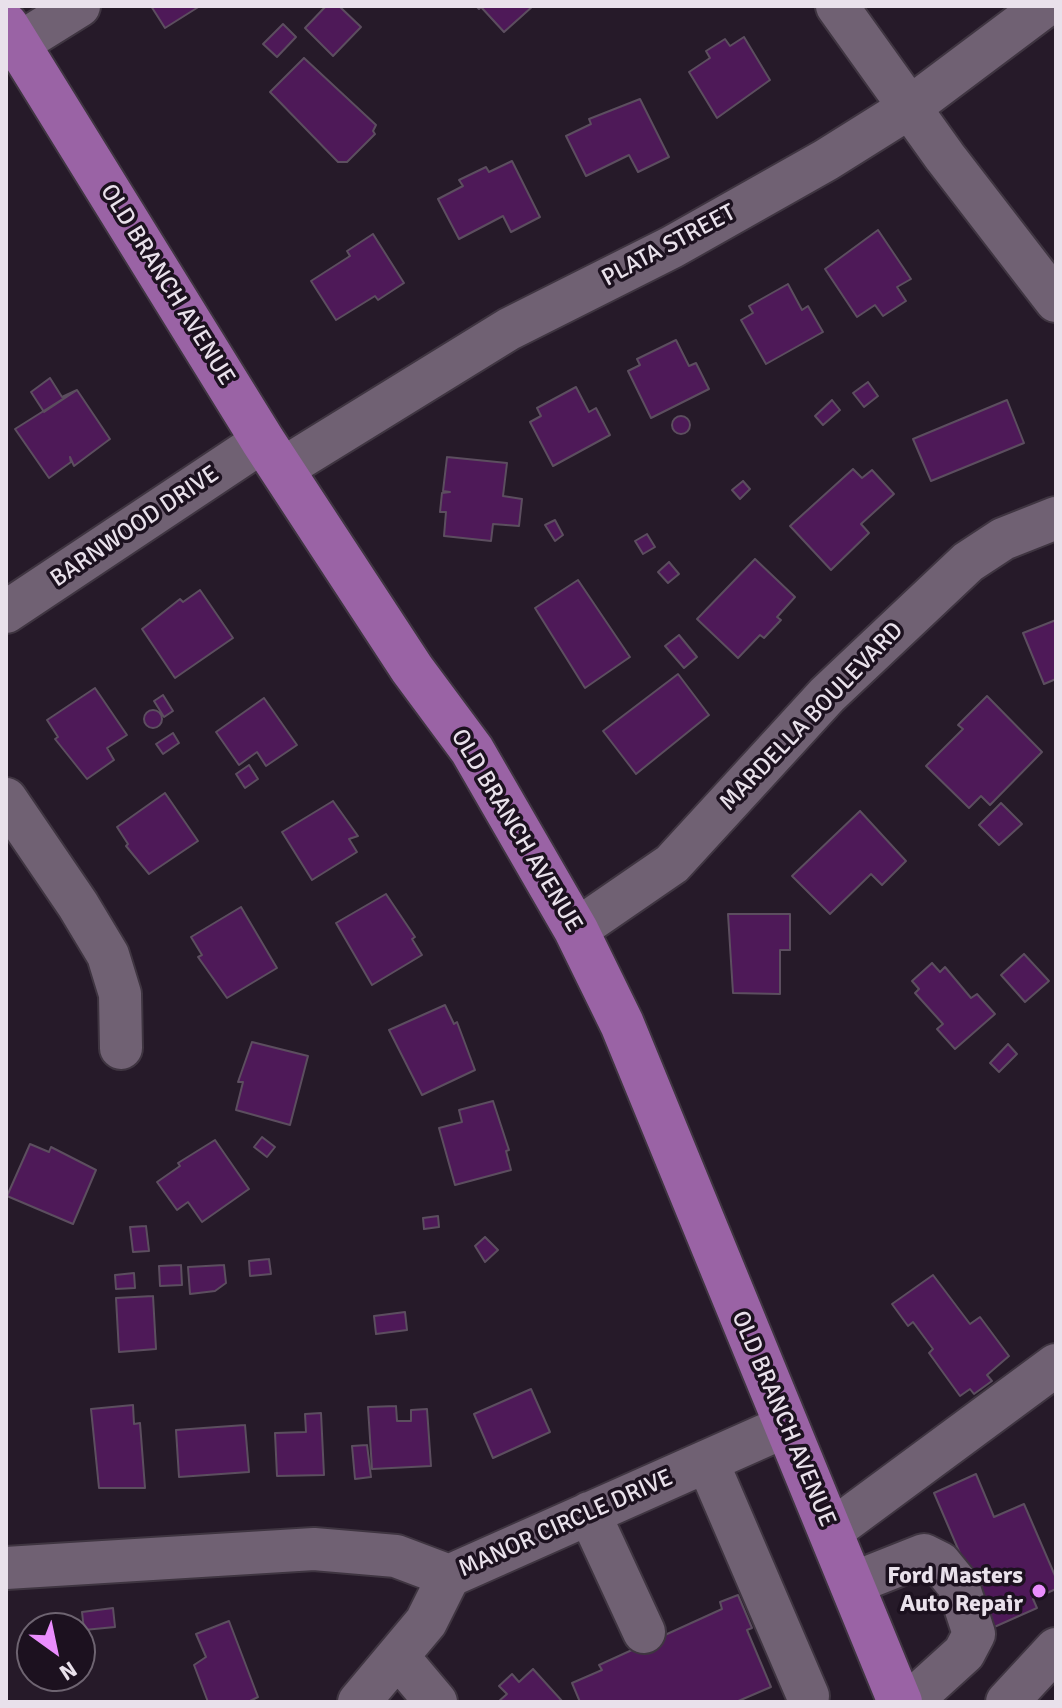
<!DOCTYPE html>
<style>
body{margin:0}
#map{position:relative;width:1062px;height:1708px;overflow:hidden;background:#261a29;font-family:Signika,sans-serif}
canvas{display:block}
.frame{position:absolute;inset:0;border:8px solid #e9e1eb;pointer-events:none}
.north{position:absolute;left:16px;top:1612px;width:80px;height:80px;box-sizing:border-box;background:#1c111f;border:2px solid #6e6471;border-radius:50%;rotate:147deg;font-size:22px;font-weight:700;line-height:32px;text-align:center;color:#e9e1eb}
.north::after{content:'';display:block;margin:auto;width:28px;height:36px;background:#ea8dfd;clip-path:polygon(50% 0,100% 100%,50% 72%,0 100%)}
</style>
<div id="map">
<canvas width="1062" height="1708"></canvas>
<div class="frame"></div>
<div class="north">N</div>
</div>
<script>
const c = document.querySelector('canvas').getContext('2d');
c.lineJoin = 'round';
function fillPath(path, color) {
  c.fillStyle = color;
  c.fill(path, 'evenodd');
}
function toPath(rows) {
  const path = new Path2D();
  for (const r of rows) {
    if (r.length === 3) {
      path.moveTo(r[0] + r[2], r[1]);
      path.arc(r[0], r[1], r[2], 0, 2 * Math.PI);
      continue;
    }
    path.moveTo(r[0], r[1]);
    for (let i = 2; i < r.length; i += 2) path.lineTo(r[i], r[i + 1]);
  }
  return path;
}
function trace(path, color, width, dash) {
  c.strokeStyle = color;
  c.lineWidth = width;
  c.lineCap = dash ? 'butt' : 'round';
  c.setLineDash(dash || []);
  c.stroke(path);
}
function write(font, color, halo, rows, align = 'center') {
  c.font = font + ' Signika,sans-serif';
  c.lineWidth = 7;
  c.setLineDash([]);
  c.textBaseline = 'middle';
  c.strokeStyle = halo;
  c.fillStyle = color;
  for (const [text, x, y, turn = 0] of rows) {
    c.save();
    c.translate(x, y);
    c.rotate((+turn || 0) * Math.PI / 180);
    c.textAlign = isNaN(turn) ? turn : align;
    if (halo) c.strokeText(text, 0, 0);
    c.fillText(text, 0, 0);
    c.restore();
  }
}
const building = toPath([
 [151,6,200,6,165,28,151,6],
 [326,6,339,6,361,27,333,56,305,28,326,6],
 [476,6,533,6,504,32,481,7,479,9,476,6],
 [283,24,296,37,277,57,263,44,283,24],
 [744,37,770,80,717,118,689,72,710,58,706,51,725,39,730,46,744,37],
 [304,58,376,125,373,131,375,134,347,162,338,162,270,92,304,58],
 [640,99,669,157,638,172,629,155,586,176,566,136,591,124,589,119,640,99],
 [512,161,540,217,511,232,503,216,459,239,438,199,463,186,459,180,486,167,489,172,512,161],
 [878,230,911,279,897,287,906,301,883,316,875,305,857,317,825,269,878,230],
 [373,234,404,283,378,300,375,296,336,320,311,281,350,256,347,251,373,234],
 [788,284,802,310,808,306,823,332,766,364,741,320,753,313,749,306,788,284],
 [676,340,689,366,696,363,709,389,651,418,628,371,640,365,637,359,676,340],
 [50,378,62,397,77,390,44,412,31,392,50,378],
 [868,382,878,396,864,407,853,393,868,382],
 [576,387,589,412,596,408,610,435,553,466,530,422,541,416,537,408,576,387],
 [77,390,110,439,74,466,70,457,71,462,49,478,15,429,77,390],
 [832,400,840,410,823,425,815,416,832,400],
 [1007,400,1024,443,931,481,913,439,1007,400],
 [681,425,9],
 [447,457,507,463,503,496,522,499,519,526,493,524,491,541,444,536,446,512,440,512,442,493,450,492,443,491,447,457],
 [853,469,862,478,872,470,894,494,861,524,869,533,831,570,790,526,853,469],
 [743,481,750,489,740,499,732,490,743,481],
 [555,520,563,535,555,541,545,525,555,520],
 [647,534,655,547,643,554,635,541,647,534],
 [755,559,795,597,777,617,781,620,764,638,760,635,738,658,697,619,755,559],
 [669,562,679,574,668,583,658,572,669,562],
 [578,580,630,657,585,688,535,608,578,580],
 [200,590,233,638,175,678,142,629,180,599,183,602,200,590],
 [1056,620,1056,679,1044,684,1023,633,1056,620],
 [679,635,697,657,684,668,665,646,679,635],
 [678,674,709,715,636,774,603,731,678,674],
 [95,688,127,735,107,748,114,760,87,779,55,739,58,737,47,720,95,688],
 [163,695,173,711,164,717,154,701,163,695],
 [987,696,1042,752,990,805,981,796,969,808,926,766,963,729,958,725,987,696],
 [264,698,297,745,266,766,257,752,239,765,216,732,264,698],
 [153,719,9],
 [173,733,179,743,163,754,156,744,173,733],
 [249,765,258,779,245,788,236,774,249,765],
 [165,793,198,841,149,874,126,846,128,844,117,827,165,793],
 [333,801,358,836,349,839,357,852,312,880,282,832,333,801],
 [1001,803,1022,824,999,845,979,825,1001,803],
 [860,811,906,861,882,885,871,874,830,914,792,876,860,811],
 [386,894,415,937,412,939,422,955,372,985,336,923,386,894],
 [241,907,277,968,227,998,198,957,202,955,191,937,241,907],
 [728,914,790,914,790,950,780,950,780,994,733,993,728,914],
 [1024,954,1049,981,1025,1002,1001,975,1024,954],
 [932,963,940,972,945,967,971,998,977,994,995,1014,955,1049,937,1029,943,1024,915,993,919,989,912,981,932,963],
 [445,1005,454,1024,457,1022,475,1070,422,1095,389,1030,445,1005],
 [252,1042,308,1056,290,1125,236,1110,243,1082,238,1082,252,1042],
 [1008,1044,1017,1054,999,1072,990,1063,1008,1044],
 [493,1101,509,1150,506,1151,511,1170,455,1185,439,1128,462,1122,459,1110,493,1101],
 [262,1137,275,1147,267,1157,254,1147,262,1137],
 [215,1140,249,1189,202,1222,188,1202,177,1210,157,1182,180,1166,178,1163,215,1140],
 [30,1144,49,1152,51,1147,96,1170,73,1224,7,1196,30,1144],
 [438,1216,439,1227,424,1229,423,1218,438,1216],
 [146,1226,149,1251,133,1252,130,1227,146,1226],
 [485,1237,498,1250,485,1262,475,1246,485,1237],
 [269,1259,271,1274,250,1276,249,1261,269,1259],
 [181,1265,182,1285,160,1286,159,1266,181,1265],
 [224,1265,226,1283,215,1291,190,1294,188,1267,224,1265],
 [134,1273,135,1288,116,1289,115,1275,134,1273],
 [933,1275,970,1324,980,1317,1009,1356,987,1375,992,1381,974,1394,970,1389,960,1396,929,1353,933,1349,913,1322,908,1326,892,1304,933,1275],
 [153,1296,156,1349,119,1352,116,1298,153,1296],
 [405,1312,407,1330,376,1334,374,1316,405,1312],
 [531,1389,550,1432,493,1458,474,1414,531,1389],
 [133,1405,134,1424,140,1423,145,1488,99,1488,91,1409,133,1405],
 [396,1406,397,1421,411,1421,411,1410,427,1409,431,1466,372,1469,368,1407,396,1406],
 [321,1413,324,1475,277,1476,275,1433,306,1432,305,1414,321,1413],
 [245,1425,249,1472,179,1477,176,1430,245,1425],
 [367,1445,371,1477,355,1479,352,1446,367,1445],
 [976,1474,994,1517,1024,1504,1056,1578,1056,1589,1033,1599,1037,1608,992,1628,934,1493,976,1474],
 [738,1595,752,1628,747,1630,771,1687,736,1702,580,1702,572,1683,602,1670,599,1665,722,1609,720,1602,738,1595],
 [113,1608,115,1627,84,1630,82,1612,113,1608],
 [229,1621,258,1697,248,1702,208,1702,194,1665,206,1657,196,1634,229,1621],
 [533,1669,562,1701,498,1702,507,1694,499,1686,512,1674,519,1682,533,1669]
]);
fillPath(building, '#4e1958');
trace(building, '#5c4e5f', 2);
const minor = toPath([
 [837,6,945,157,1056,301],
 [18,44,79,6],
 [282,469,509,329,672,247,826,160,909,108,1045,6],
 [6,612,263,441],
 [6,799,78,905,108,955,120,994,121,1048],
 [576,930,672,864,827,695,968,562,1003,539,1056,518],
 [707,1461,808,1696],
 [589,1513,644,1632],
 [830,1532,1056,1365],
 [6,1568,314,1549,396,1556,449,1576,786,1426],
 [851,1584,924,1555,940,1563,958,1585,974,1634,964,1653,910,1702],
 [399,1658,436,1702],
 [359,1702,426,1622,449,1576],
 [1007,1702,1056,1649]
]);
const major = toPath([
 [6,25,263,441,412,669,472,750,576,930,622,1024,900,1702]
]);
trace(minor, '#3f3541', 46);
trace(major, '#3f3541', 48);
trace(minor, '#706173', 42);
trace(major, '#9a63a5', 44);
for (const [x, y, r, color] of [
 [1039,1591,8,"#ea8dfd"]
]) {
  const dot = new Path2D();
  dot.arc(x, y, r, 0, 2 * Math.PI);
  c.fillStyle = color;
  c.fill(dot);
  trace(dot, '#1c111f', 3);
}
write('24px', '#e9e1eb', '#1c111f', [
 ["PLATA STREET",669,246,-28],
 ["OLD BRANCH AVENUE",167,285,58],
 ["BARNWOOD DRIVE",135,527,-34],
 ["MARDELLA BOULEVARD",812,717,-46],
 ["OLD BRANCH AVENUE",516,831,59],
 ["OLD BRANCH AVENUE",783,1419,67],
 ["MANOR CIRCLE DRIVE",566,1524,-24]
]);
write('bold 24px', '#e9e1eb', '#1c111f', [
 ["Ford Masters",1023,1577],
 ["Auto Repair",1023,1605]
], 'right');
</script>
